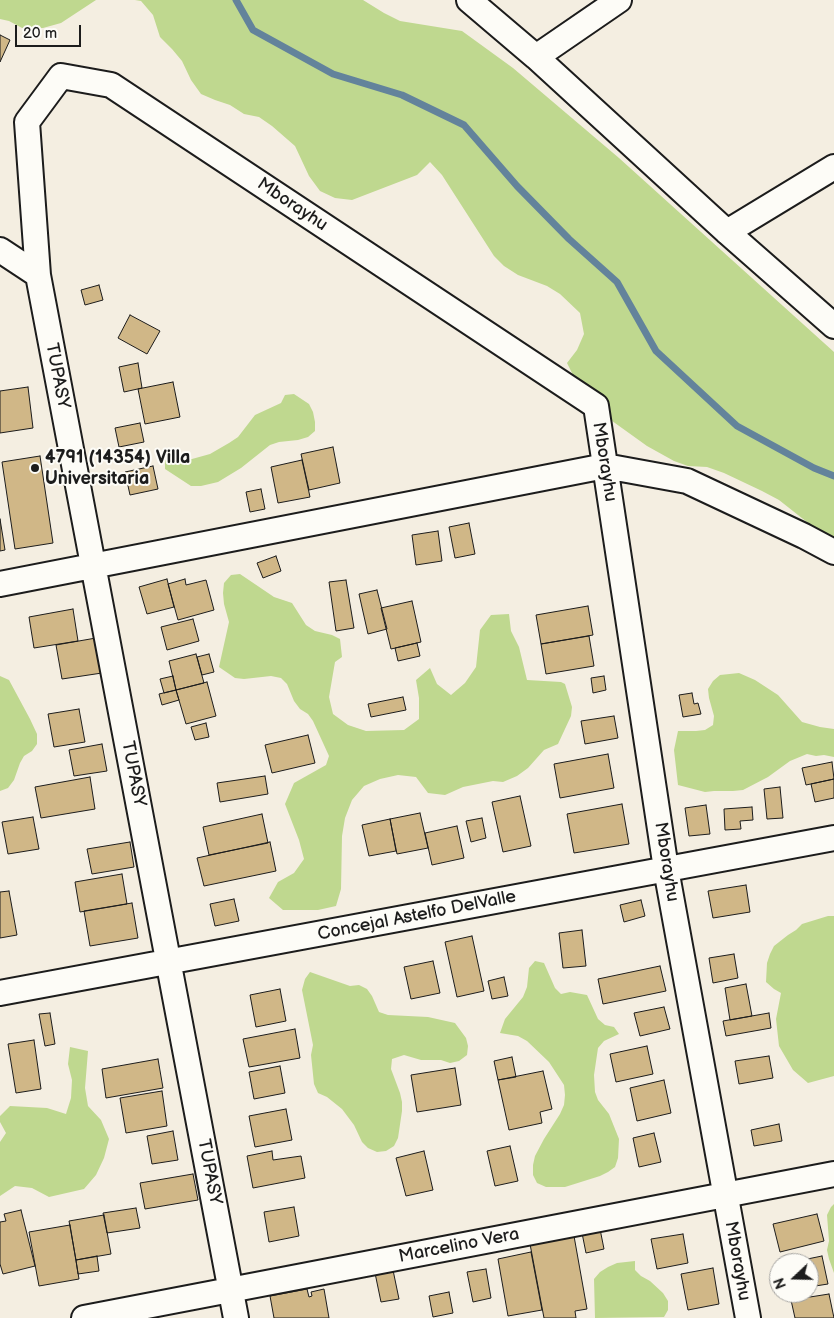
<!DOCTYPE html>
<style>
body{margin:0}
#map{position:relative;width:834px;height:1318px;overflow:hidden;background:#f4eee1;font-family:"Balsamiq Sans",sans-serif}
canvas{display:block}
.north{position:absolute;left:769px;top:1253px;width:50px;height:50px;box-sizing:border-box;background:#fdfcf7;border:1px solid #a3a29f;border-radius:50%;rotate:249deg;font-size:14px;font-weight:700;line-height:20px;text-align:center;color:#1c1c1c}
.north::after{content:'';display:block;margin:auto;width:18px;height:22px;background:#1c1c1c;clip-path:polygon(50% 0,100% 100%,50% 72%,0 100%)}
.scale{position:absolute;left:15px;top:25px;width:66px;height:22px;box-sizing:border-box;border:2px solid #1c1c1c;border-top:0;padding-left:6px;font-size:15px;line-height:18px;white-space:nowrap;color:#1c1c1c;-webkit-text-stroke:4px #fdfcf7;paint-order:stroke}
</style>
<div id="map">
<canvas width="834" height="1318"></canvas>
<div class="north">N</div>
<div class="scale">20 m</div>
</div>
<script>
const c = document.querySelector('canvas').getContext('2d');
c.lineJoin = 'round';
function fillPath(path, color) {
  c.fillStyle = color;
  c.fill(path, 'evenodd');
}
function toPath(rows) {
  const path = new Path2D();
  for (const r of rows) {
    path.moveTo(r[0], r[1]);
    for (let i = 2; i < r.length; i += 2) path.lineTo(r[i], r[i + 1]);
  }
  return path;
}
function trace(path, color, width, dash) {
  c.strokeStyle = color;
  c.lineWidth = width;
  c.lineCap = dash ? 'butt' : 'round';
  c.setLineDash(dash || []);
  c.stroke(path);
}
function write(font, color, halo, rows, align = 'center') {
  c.font = font + ' "Balsamiq Sans",sans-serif';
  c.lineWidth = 4;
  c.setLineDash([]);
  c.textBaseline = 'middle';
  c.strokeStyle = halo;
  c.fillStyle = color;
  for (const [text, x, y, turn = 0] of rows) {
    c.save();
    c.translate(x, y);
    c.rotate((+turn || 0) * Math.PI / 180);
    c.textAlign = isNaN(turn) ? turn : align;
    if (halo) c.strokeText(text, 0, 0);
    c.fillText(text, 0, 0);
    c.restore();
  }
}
fillPath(toPath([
 [0,0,96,0,61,23,43,28,24,29,9,21,0,19],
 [135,0,363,0,384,13,400,21,462,31,513,68,619,158,834,352,834,541,817,530,779,500,762,491,724,473,707,467,688,466,674,461,647,446,608,418,575,379,567,363,577,350,584,334,580,313,560,294,547,286,518,275,504,266,494,256,442,175,430,162,417,175,352,200,335,198,320,191,309,176,295,146,272,126,259,117,244,114,230,105,215,100,201,94,191,80,182,61,172,49,160,37,153,15,141,1],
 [294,394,309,404,313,412,315,422,315,431,308,437,298,440,279,442,270,445,241,468,218,482,201,486,191,486,165,469,165,460,192,459,210,454,229,443,238,437,255,415,281,403,285,395],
 [240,574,274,597,292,603,306,625,315,631,332,635,340,639,342,657,335,662,329,697,333,714,348,725,366,731,404,730,419,719,419,698,416,680,430,668,437,684,451,695,465,683,476,667,480,630,491,615,509,614,511,631,519,647,527,680,561,682,565,684,572,707,571,716,558,744,544,750,528,768,517,776,503,782,493,781,463,787,445,795,428,793,416,777,398,775,380,779,364,786,352,800,345,818,342,836,341,889,336,906,318,910,283,910,269,898,278,882,294,873,304,859,299,840,285,804,294,783,326,765,329,756,313,721,308,714,300,709,294,701,287,684,281,678,271,676,244,679,235,678,219,667,229,622,224,604,223,593,224,583,231,575],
 [739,673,755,680,778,695,802,722,820,727,834,729,834,757,824,755,816,756,807,754,790,761,768,777,743,790,733,791,714,791,705,792,678,785,674,750,678,731,696,731,705,730,713,725,714,716,709,698,708,689,713,681,720,675],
 [0,676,9,680,30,719,37,734,37,744,32,751,24,756,20,763,14,780,8,788,0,791],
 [828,916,834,916,834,1076,808,1083,793,1070,779,1046,776,1019,781,993,774,989,766,982,767,963,770,954,774,946,788,935,796,930,802,924],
 [535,961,544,963,555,988,561,994,570,992,587,995,598,1019,605,1025,614,1027,619,1034,604,1041,598,1048,594,1075,595,1092,598,1100,609,1114,619,1139,618,1158,615,1167,608,1172,600,1176,565,1187,546,1187,537,1183,533,1175,533,1165,535,1156,544,1139,560,1114,564,1105,565,1095,564,1085,549,1062,527,1041,518,1036,500,1033,505,1019,523,997,527,987,529,968],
 [310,972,350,986,359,985,367,989,372,996,379,1012,388,1015,428,1017,455,1023,466,1038,468,1046,467,1055,459,1061,450,1063,441,1060,421,1060,404,1055,392,1059,391,1069,400,1093,402,1102,402,1111,398,1138,394,1146,386,1151,377,1152,368,1148,362,1142,354,1125,342,1109,327,1097,318,1093,314,1084,311,1055,313,1045,302,990,305,979],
 [70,1047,88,1051,85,1088,88,1106,101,1120,109,1139,104,1158,96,1175,84,1189,49,1197,32,1188,15,1186,0,1196,0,1142,6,1133,0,1122,0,1116,10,1106,47,1108,66,1114,71,1098,72,1080,68,1064],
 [834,1204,834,1273,829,1259,827,1250,829,1241,827,1215,831,1207],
 [635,1261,635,1270,641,1276,650,1281,663,1293,668,1301,668,1310,664,1317,595,1318,594,1279,600,1272,608,1267,617,1263]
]), '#bfd88f');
trace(toPath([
 [236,0,253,30,333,74,402,95,464,125,517,186,569,239,617,282,656,351,737,426,814,468,834,476]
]), '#63839b', 7);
const building = toPath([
 [0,35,10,40,0,62,0,35],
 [99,285,103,300,85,305,81,290,99,285],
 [130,315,160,331,147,354,118,338,130,315],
 [138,363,142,388,124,392,119,367,138,363],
 [173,382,180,417,145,424,138,389,173,382],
 [28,387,33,428,0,433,0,391,28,387],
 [140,423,144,442,119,447,115,428,140,423],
 [333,447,340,483,309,490,301,454,333,447],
 [40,456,53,543,15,549,2,462,40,456],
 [302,460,310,497,278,503,271,467,302,460],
 [153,466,158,489,130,495,125,472,153,466],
 [261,489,265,509,250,512,246,492,261,489],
 [0,519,5,550,0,551,0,519],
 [469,523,475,554,455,558,449,527,469,523],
 [438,531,442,561,416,565,412,535,438,531],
 [276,556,281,571,263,578,257,563,276,556],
 [167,579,174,607,147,614,139,587,167,579],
 [185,579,186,585,206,580,214,610,178,620,168,584,185,579],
 [346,580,354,628,336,631,329,582,346,580],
 [377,590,387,629,368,634,359,594,377,590],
 [412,601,421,642,391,649,381,608,412,601],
 [588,606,593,635,541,644,536,615,588,606],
 [73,609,78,641,34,648,29,617,73,609],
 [193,619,199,641,167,650,161,627,193,619],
 [589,636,594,666,546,674,541,644,589,636],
 [96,638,102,673,62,679,56,645,96,638],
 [417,643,420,656,398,661,395,648,417,643],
 [196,654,204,683,176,690,169,661,196,654],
 [209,654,214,672,202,675,197,657,209,654],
 [173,676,176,690,164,693,160,679,173,676],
 [604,676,606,690,593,693,591,678,604,676],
 [207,682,216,716,186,724,176,690,207,682],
 [176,690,179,700,162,705,159,694,176,690],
 [692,693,694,704,698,703,701,714,683,717,679,695,692,693],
 [403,697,406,710,371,717,368,704,403,697],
 [79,709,85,742,54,747,48,714,79,709],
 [614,716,618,738,585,744,581,721,614,716],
 [206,723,209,737,195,740,191,727,206,723],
 [308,735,315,763,272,773,265,745,308,735],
 [102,744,107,771,74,776,69,750,102,744],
 [608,754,614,788,560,798,554,764,608,754],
 [832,762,834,779,806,785,802,768,832,762],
 [265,776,268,794,220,802,217,783,265,776],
 [90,777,95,809,41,818,35,787,90,777],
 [834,779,834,798,815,802,811,784,834,779],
 [780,787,783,818,767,819,764,789,780,787],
 [520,796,531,846,503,852,492,802,520,796],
 [622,804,629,844,574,853,567,814,622,804],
 [706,805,710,834,689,836,685,808,706,805],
 [752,807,753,820,740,821,741,829,725,830,724,809,752,807],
 [420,813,428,848,397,854,390,819,420,813],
 [262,814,268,843,209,855,203,827,262,814],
 [33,817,39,849,8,854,2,822,33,817],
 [482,818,486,838,471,842,466,821,482,818],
 [390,819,396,851,369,856,362,825,390,819],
 [457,826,464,858,432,865,425,833,457,826],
 [130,842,134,867,92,874,87,849,130,842],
 [270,842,276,871,204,886,197,858,270,842],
 [122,874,127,904,80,912,75,882,122,874],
 [746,885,750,912,713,918,708,891,746,885],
 [9,891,17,935,0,938,0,892,9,891],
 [234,899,239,921,215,926,210,904,234,899],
 [641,900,645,916,624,922,620,905,641,900],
 [132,903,138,938,90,946,84,911,132,903],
 [582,930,586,966,563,968,559,933,582,930],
 [472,936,484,991,457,997,445,942,472,936],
 [734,954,738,978,713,983,709,958,734,954],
 [433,961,440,993,411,999,404,967,433,961],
 [660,966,666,991,603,1004,598,979,660,966],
 [504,977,508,996,492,999,488,981,504,977],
 [746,984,752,1016,730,1020,725,988,746,984],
 [280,989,286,1021,256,1027,250,995,280,989],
 [664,1007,670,1029,640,1036,634,1013,664,1007],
 [50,1013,55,1044,45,1046,39,1014,50,1013],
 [769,1013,771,1028,726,1036,723,1021,769,1013],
 [295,1029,300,1058,249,1067,243,1039,295,1029],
 [34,1040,41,1089,16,1093,8,1044,34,1040],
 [647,1046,653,1074,616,1082,610,1054,647,1046],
 [769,1056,773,1078,739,1084,735,1061,769,1056],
 [512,1057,516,1077,498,1080,494,1061,512,1057],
 [158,1059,163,1088,106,1098,102,1069,158,1059],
 [280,1066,285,1093,254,1099,249,1072,280,1066],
 [455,1068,461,1105,417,1112,411,1075,455,1068],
 [543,1071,552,1109,540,1112,542,1123,509,1130,498,1080,543,1071],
 [664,1080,671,1113,637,1121,630,1088,664,1080],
 [162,1091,167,1126,126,1133,120,1098,162,1091],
 [286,1109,292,1140,255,1147,249,1116,286,1109],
 [779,1124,782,1141,754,1146,751,1130,779,1124],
 [173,1131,178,1160,152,1164,147,1136,173,1131],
 [654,1133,661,1162,639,1167,633,1138,654,1133],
 [510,1146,518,1181,495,1186,487,1151,510,1146],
 [272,1151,273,1160,301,1156,305,1178,253,1188,247,1156,272,1151],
 [424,1151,433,1190,406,1196,396,1158,424,1151],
 [193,1174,198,1200,145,1209,140,1183,193,1174],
 [294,1207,299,1236,269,1242,264,1212,294,1207],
 [136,1208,140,1228,107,1233,103,1213,136,1208],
 [21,1210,35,1266,3,1274,0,1264,0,1222,6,1221,4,1214,21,1210],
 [817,1214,824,1241,780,1252,773,1224,817,1214],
 [104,1215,111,1254,76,1260,69,1221,104,1215],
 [70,1225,79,1279,39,1286,29,1232,70,1225],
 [600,1229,604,1249,586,1253,582,1233,600,1229],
 [683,1234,688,1263,657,1269,651,1239,683,1234],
 [574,1236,587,1309,575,1311,576,1318,544,1318,530,1244,574,1236],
 [531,1252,542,1310,508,1316,498,1259,531,1252],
 [97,1256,99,1271,78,1274,76,1260,97,1256],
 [822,1256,828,1284,809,1287,809,1263,793,1263,793,1262,822,1256],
 [713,1268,719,1304,688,1310,681,1274,713,1268],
 [486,1269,491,1298,473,1302,467,1272,486,1269],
 [393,1270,399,1299,381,1302,375,1273,393,1270],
 [307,1289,309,1297,312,1296,311,1292,324,1289,329,1318,274,1318,270,1296,307,1289],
 [449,1292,453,1313,433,1317,429,1296,449,1292],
 [829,1294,834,1318,795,1318,791,1300,829,1294]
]);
fillPath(building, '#d0b787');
trace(building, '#1c1c1c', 1);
const minor = toPath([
 [469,0,536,57,727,232,834,326],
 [536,57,619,0],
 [727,232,834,167],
 [0,250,38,275,236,1318],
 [38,275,27,122,61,76,111,85,596,406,666,869,748,1318],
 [0,584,605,466,687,481,804,536,834,552],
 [0,993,834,838],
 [84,1318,834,1174]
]);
trace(minor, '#1c1c1c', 28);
trace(minor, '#fdfcf7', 24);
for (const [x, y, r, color] of [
 [35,468,5,"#1c1c1c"]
]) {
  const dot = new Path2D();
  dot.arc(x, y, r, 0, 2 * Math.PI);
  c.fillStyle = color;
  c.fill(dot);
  trace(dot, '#fdfcf7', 2);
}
write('18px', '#1c1c1c', '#fdfcf7', [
 ["Mborayhu",292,205,34],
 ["TUPASY",57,376,79],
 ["Mborayhu",604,462,81],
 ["TUPASY",133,774,79],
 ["Mborayhu",666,862,81],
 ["Concejal Astelfo DelValle",417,916,-11],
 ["TUPASY",209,1172,79],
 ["Marcelino Vera",459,1246,-11],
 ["Mborayhu",737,1261,80]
]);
write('bold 18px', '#1c1c1c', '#fdfcf7', [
 ["4791 (14354) Villa",45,458],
 ["Universitaria",45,479]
], 'left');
</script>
